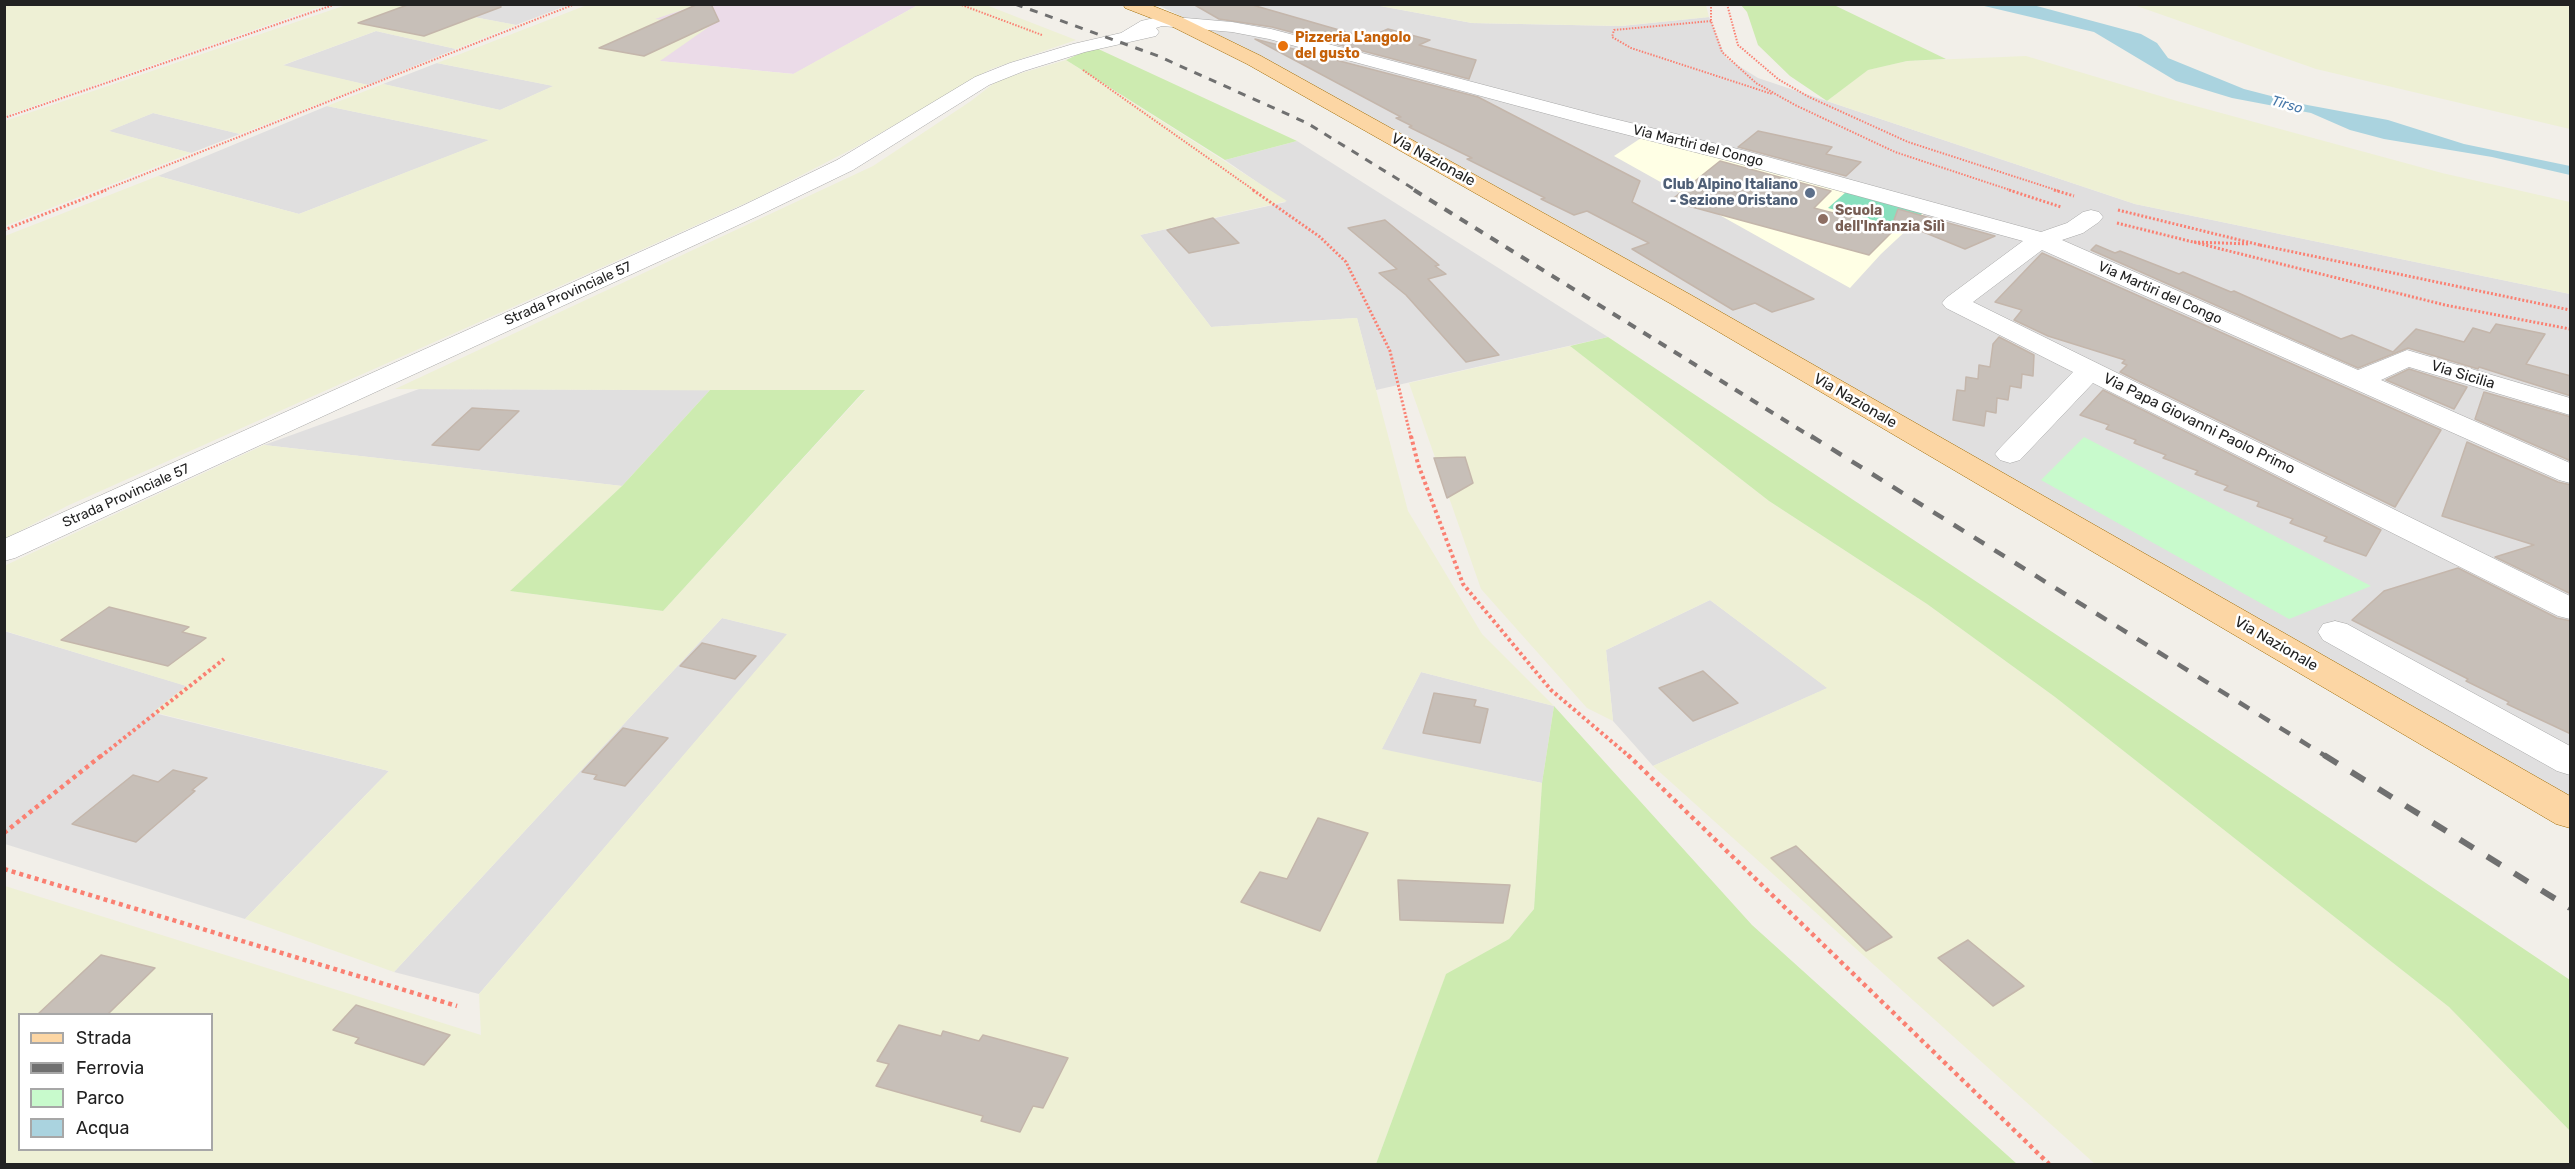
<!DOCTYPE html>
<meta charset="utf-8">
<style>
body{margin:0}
#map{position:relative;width:2575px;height:1169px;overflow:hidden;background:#f2efe9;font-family:Rubik,sans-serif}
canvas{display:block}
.frame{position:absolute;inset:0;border:6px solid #222;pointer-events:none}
.legend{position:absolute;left:18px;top:1013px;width:195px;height:138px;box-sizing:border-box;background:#fff;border:2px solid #a7a7a7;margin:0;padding:8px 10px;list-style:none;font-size:18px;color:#222}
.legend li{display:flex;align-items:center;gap:12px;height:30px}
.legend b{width:30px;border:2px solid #a7a7a7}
</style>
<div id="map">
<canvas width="2575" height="1169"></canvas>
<div class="frame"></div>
<ul class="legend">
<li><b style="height:8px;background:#fcd6a4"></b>Strada</li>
<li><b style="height:8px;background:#707070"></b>Ferrovia</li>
<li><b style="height:16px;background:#c8facc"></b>Parco</li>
<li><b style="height:16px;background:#aad3df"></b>Acqua</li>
</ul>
</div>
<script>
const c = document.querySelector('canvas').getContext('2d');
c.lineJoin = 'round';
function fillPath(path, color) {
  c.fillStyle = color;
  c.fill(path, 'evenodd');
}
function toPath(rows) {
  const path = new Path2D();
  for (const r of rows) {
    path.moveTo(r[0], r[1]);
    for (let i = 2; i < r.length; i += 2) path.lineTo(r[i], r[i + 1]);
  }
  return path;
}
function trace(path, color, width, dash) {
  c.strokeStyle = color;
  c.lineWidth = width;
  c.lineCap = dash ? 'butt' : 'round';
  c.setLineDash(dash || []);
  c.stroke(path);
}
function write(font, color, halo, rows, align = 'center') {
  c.font = font + ' Rubik,sans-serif';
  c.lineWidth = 5;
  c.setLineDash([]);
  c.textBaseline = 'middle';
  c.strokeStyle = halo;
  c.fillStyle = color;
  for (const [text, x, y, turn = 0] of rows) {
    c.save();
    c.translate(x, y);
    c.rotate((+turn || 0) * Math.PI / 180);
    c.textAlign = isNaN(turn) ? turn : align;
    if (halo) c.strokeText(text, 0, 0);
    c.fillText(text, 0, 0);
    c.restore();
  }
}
fillPath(toPath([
 [449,4,568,5,516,25,436,10],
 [1158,5,1375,5,1472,23,1621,26,1709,17,1726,58,1758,78,2135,204,2570,294,2570,800,1568,226,1245,48],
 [376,31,456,49,368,85,281,66],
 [437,63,554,86,500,110,383,84],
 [327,106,490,140,299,214,158,176],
 [153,113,240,134,191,153,108,131],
 [1297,141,1608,337,1376,390,1357,318,1211,327,1140,235,1286,202,1225,160],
 [419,389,710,390,622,486,264,445],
 [1710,600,1828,688,1653,766,1613,721,1606,650],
 [722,618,788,634,479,994,394,972],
 [4,631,187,686,154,713,389,771,245,919,5,844],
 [1421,672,1554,706,1542,783,1381,750]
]), '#e0dfdf');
fillPath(toPath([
 [697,5,918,5,794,74,659,61,653,19]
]), '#ebdbe8');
fillPath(toPath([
 [1641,138,1846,191,1927,211,1881,254,1850,288,1614,156]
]), '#ffffe5');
fillPath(toPath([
 [5,4,326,4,326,5,5,116],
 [346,5,449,5,437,10,516,25,456,49,376,31,283,65,368,85,240,134,153,113,109,131,191,153,5,226,5,121],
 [587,5,697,5,655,19,710,26,660,61,793,74,918,5,986,5,1076,40,991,69,858,146,757,198,67,506,5,539,5,236,158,176,299,214,489,140,327,106,383,84,500,110,553,86,437,63],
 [1706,5,1709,17,1621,26,1472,23,1375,5],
 [2134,5,2570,5,2570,129,2316,69],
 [2026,56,2177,101,2442,173,2570,202,2570,294,2135,204,1827,101,1867,70,1907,61],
 [1066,60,1287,201,1140,235,1211,327,1357,318,1408,511,1482,634,1554,706,1421,672,1382,749,1542,783,1534,909,1509,939,1446,975,1376,1164,5,1164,5,886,481,1035,479,994,787,634,722,618,394,972,245,919,389,771,153,712,186,686,5,631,4,566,264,445,622,486,510,591,663,611,865,391,395,389,873,166,971,101,998,80],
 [20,1014,212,1014,212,1150,20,1150],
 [1570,346,1769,501,1927,604,2055,697,2449,1007,2570,1131,2569,1164,2095,1164,1653,766,1827,688,1710,600,1606,650,1613,721,1587,708,1481,589,1409,383]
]), '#eef0d5');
fillPath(toPath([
 [1741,5,1834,5,1946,59,1907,61,1868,70,1827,101,1790,76,1758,45,1747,12],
 [1094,47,1297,141,1225,160,1066,60],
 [1608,337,2105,667,2570,980,2570,1131,2449,1007,2055,697,1927,604,1769,501,1570,346],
 [710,390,865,390,663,611,510,591,622,486],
 [1554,706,1752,925,2017,1164,1376,1164,1446,974,1509,939,1534,909,1542,783]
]), '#cdebb0');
fillPath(toPath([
 [2084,437,2371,586,2289,619,2041,480]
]), '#c8facc');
fillPath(toPath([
 [1846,192,1924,212,1906,229,1828,208]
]), '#88e0be');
fillPath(toPath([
 [1980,5,2033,5,2141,34,2157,43,2168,58,2244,89,2302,104,2388,120,2464,144,2570,166,2570,175,2492,157,2384,139,2350,130,2311,113,2232,98,2176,81,2094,32]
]), '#aad3df');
const building = toPath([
 [410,4,500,4,501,7,424,36,358,23,410,4],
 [698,4,711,4,719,21,644,56,599,48,698,4],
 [1193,4,1249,4,1367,38,1388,29,1430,40,1419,45,1476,60,1469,79,1272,27,1219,19,1193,4],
 [1255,39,1478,97,1640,181,1632,202,1814,299,1772,312,1755,303,1733,310,1632,249,1649,243,1587,211,1574,215,1541,199,1545,198,1467,159,1472,158,1409,127,1412,126,1396,118,1401,117,1255,39],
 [1758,131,1832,147,1826,154,1861,162,1846,176,1738,147,1758,131],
 [1720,161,1831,191,1814,208,1895,229,1869,255,1670,201,1720,161],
 [1898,209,1995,236,1965,249,1894,220,1898,209],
 [1213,218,1239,243,1189,253,1167,230,1213,218],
 [1385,220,1439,265,1435,266,1446,274,1428,279,1499,355,1466,362,1406,295,1379,273,1397,269,1348,228,1385,220],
 [2096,245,2115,253,2120,251,2179,274,2183,272,2231,292,2234,291,2341,339,2352,335,2393,352,2416,329,2464,342,2473,328,2490,333,2496,324,2545,334,2526,364,2571,376,2571,396,2479,367,2478,369,2408,348,2358,368,2091,250,2096,245],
 [2042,253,2441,430,2395,507,2120,372,2127,365,2122,363,2125,360,2048,336,2014,320,2022,310,1995,302,2042,253],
 [1999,337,2034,355,2033,376,2022,374,2021,388,2010,386,2008,400,1997,398,1996,413,1986,411,1984,426,1953,420,1957,390,1965,391,1966,377,1978,379,1979,365,1990,367,1993,344,1999,337],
 [2409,369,2467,387,2454,409,2386,380,2409,369],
 [2103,390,2381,530,2366,556,2324,541,2327,537,2290,523,2293,519,2257,506,2259,502,2224,490,2228,486,2195,474,2198,471,2163,458,2166,455,2134,443,2136,440,2106,429,2109,425,2080,415,2103,390],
 [2484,392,2571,417,2571,461,2475,419,2484,392],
 [472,408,519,411,479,450,432,445,472,408],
 [2467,442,2558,482,2571,485,2571,594,2495,557,2534,545,2442,516,2467,442],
 [1465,457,1473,483,1447,498,1434,458,1465,457],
 [2458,568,2557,618,2571,621,2571,734,2507,704,2509,702,2466,681,2468,679,2352,620,2384,591,2458,568],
 [109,607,189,627,182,632,206,638,168,666,61,640,109,607],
 [702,643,756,656,735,679,680,666,702,643],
 [1703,671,1738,703,1693,721,1659,688,1703,671],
 [1434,693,1476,700,1474,706,1488,709,1480,743,1423,733,1434,693],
 [623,728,668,738,625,786,594,779,597,775,582,772,623,728],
 [173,770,207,778,192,790,195,791,136,842,72,824,133,775,158,782,173,770],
 [1318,818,1368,833,1320,931,1241,902,1260,872,1287,879,1318,818],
 [1796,846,1892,937,1866,951,1771,858,1796,846],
 [1398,880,1510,885,1503,923,1400,920,1398,880],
 [1968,940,2024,986,1993,1006,1938,958,1968,940],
 [101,955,155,968,108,1014,38,1014,101,955],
 [356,1005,450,1035,424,1065,355,1043,359,1038,333,1030,356,1005],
 [899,1025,941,1036,943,1031,979,1041,983,1035,1068,1058,1043,1108,1033,1106,1020,1132,981,1121,983,1116,876,1086,889,1064,877,1061,899,1025]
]);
fillPath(building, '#c7bfb8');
trace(building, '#c4b6ab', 1.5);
const minor = toPath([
 [1162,16,1232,22,1271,29,1598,115,1746,151,2041,232,2067,223,2083,212,2091,210,2099,212,2103,217,2099,222,2083,233,2062,240,2358,370,2407,350,2570,398,2570,415,2409,367,2381,380,2570,463,2570,483,2559,480,2042,250,1973,302,2570,596,2570,619,2558,616,2093,383,2020,460,2010,463,2000,460,1995,454,2000,448,2073,372,1946,308,1942,303,1946,298,2023,241,1730,161,1585,124,1269,39,1232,32,1162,26,1156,28,1159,32,1156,36,1085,52,1024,71,989,85,853,170,758,216,15,558,4,561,4,539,742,206,837,160,975,77,1010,63,1073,44,1121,33,1141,21,1162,16],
 [2335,621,2347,624,2570,746,2570,775,2557,771,2323,640,2318,632,2323,624,2335,621]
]);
const major = toPath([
 [1123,4,1148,4,1181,17,1261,56,1691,295,2570,796,2570,828,2556,824,1673,305,1247,64,1169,25,1125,8,1123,4]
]);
trace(minor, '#a9a9a9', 1);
trace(major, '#a06b00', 1);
trace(toPath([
 [959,4,1042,35],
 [1711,4,1711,21,1722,52,1756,83,1795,105,1895,152,2013,191],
 [1727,4,1738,45,1778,79,1809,97,1908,142,2059,191],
 [1711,21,1614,30,1612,37,1631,48,1772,94],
 [1083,70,1255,191],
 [4,118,336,4],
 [102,191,575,4]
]), '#fa8072', 2, [1.5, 1.5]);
trace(toPath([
 [1253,190,1320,237,1346,262,1390,351,1411,438],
 [2009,190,2061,207],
 [2054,190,2074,196],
 [2118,210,2260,245],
 [2117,223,2445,305,2570,329],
 [4,230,106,190],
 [2194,242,2250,244],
 [2260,245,2570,310]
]), '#fa8072', 3, [2, 2]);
trace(toPath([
 [1411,436,1418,464,1463,584,1551,690,1630,757],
 [100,757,224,659]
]), '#fa8072', 4, [3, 3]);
trace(toPath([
 [1628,755,2049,1164],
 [4,833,102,755],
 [4,869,457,1006]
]), '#fa8072', 4.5, [4, 4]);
fillPath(minor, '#fff');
fillPath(major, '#fcd6a4');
trace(toPath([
 [1015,4,1158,56,1307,123,1417,191]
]), '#707070', 3, [8, 8]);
trace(toPath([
 [1414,190,1813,438]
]), '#707070', 4, [9, 9]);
trace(toPath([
 [1811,436,2327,757]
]), '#707070', 4.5, [12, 12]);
trace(toPath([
 [2324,755,2570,908]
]), '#707070', 6, [16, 16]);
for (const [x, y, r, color] of [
 [1283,46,6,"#e8710a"],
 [1810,193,6,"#5c6f8a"],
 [1823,219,6,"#8d6e63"]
]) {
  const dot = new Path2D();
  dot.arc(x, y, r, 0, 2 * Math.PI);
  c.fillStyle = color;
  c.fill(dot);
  trace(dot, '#fff', 2);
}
write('bold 14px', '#c56008', '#fff', [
 ["Pizzeria L'angolo",1295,38],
 ["del gusto",1295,54]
], 'left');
write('italic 14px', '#4a7aab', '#fff', [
 ["Tirso",2287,105,16]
]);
write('14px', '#222', '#fff', [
 ["Via Martiri del Congo",1698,146,14],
 ["Via Martiri del Congo",2160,293,24],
 ["Strada Provinciale 57",568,294,-24],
 ["Strada Provinciale 57",126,496,-24]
]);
write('bold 14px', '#4e5e75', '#fff', [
 ["Club Alpino Italiano",1798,185],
 ["- Sezione Oristano",1798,201]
], 'right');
write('bold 14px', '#785e54', '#fff', [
 ["Scuola",1835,211],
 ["dell'Infanzia Silì",1835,227]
], 'left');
write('15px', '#222', '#fff', [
 ["Via Nazionale",1433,160,29],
 ["Via Sicilia",2463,375,17],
 ["Via Nazionale",1855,401,30],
 ["Via Papa Giovanni Paolo Primo",2199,424,26],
 ["Via Nazionale",2276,644,30]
]);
</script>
